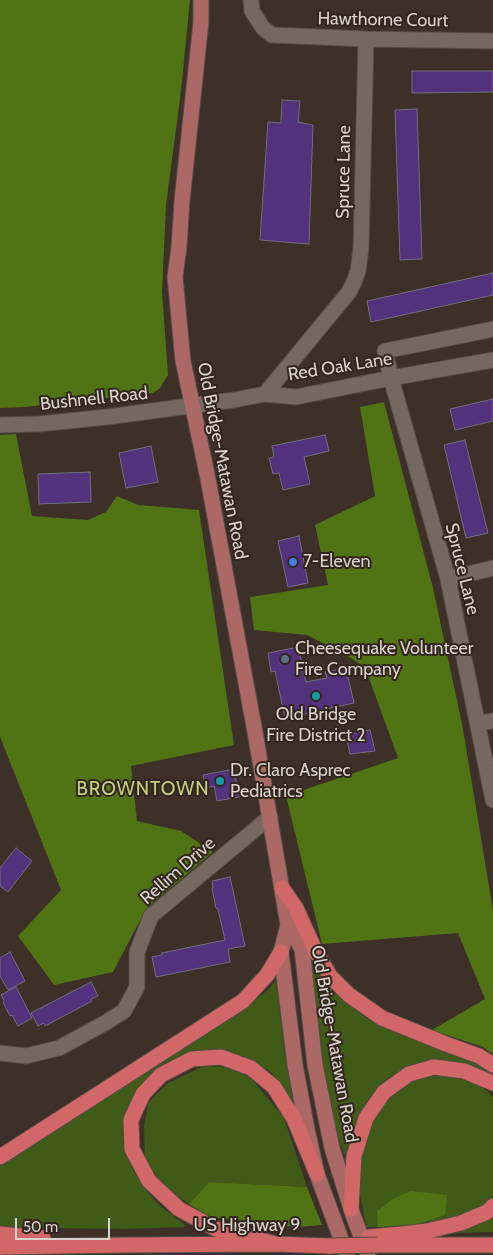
<!DOCTYPE html>
<style>
body{margin:0}
#map{position:relative;width:493px;height:1255px;overflow:hidden;background:#3c3029;font-family:Cabin,sans-serif}
canvas{display:block}
.scale{position:absolute;left:15px;top:1218px;width:95px;height:22px;box-sizing:border-box;border:2px solid #d9d1cc;border-top:0;padding-left:6px;font-size:15px;line-height:18px;white-space:nowrap;color:#d9d1cc;-webkit-text-stroke:4px #32261f;paint-order:stroke}
</style>
<div id="map">
<canvas width="493" height="1255"></canvas>
<div class="scale">50 m</div>
</div>
<script>
const c = document.querySelector('canvas').getContext('2d');
c.lineJoin = 'round';
function fillPath(path, color) {
  c.fillStyle = color;
  c.fill(path, 'evenodd');
}
function toPath(rows) {
  const path = new Path2D();
  for (const r of rows) {
    path.moveTo(r[0], r[1]);
    for (let i = 2; i < r.length; i += 2) path.lineTo(r[i], r[i + 1]);
  }
  return path;
}
function trace(path, color, width, dash) {
  c.strokeStyle = color;
  c.lineWidth = width;
  c.lineCap = dash ? 'butt' : 'round';
  c.setLineDash(dash || []);
  c.stroke(path);
}
function write(font, color, halo, rows, align = 'center') {
  c.font = font + ' Cabin,sans-serif';
  c.lineWidth = 4;
  c.setLineDash([]);
  c.textBaseline = 'middle';
  c.strokeStyle = halo;
  c.fillStyle = color;
  for (const [text, x, y, turn = 0] of rows) {
    c.save();
    c.translate(x, y);
    c.rotate((+turn || 0) * Math.PI / 180);
    c.textAlign = isNaN(turn) ? turn : align;
    if (halo) c.strokeText(text, 0, 0);
    c.fillText(text, 0, 0);
    c.restore();
  }
}
fillPath(toPath([
 [311,962,314,962,326,982,334,991,345,1002,366,1018,385,1027,482,1065,493,1073,493,1079,469,1066,453,1061,435,1061,425,1062,404,1068,384,1081,368,1100,353,1130,346,1154,344,1154,335,1127,325,1080],
 [275,981,278,995,284,1049,293,1100,290,1101,283,1088,273,1074,268,1070,244,1057,225,1051,183,1056,161,1066,150,1077,127,1152,134,1172,145,1189,157,1203,186,1226,184,1227,125,1229,50,1228,0,1227,0,1163,244,1008,268,990],
 [204,1066,230,1067,252,1079,284,1118,307,1187,209,1182,189,1204,165,1188,145,1160,144,1127,148,1103,168,1083],
 [438,1074,460,1077,471,1082,481,1086,493,1097,493,1196,482,1205,465,1214,429,1225,422,1224,399,1227,366,1227,360,1195,359,1178,360,1160,372,1121,394,1091,417,1078],
 [493,1214,493,1232,455,1233,455,1230]
]), '#405a18');
fillPath(toPath([
 [0,0,190,0,181,91,166,205,162,292,168,375,160,388,153,393,25,407,0,408],
 [384,402,433,588,463,729,493,911,493,1054,483,1047,432,1030,485,999,458,933,322,944,286,796,398,758,365,667,346,655,307,635,254,630,250,597,328,585,315,525,375,496,360,407],
 [16,434,32,516,88,520,106,512,117,496,138,505,199,510,234,745,131,766,137,821,181,831,213,852,146,909,113,972,54,985,18,936,61,890,0,737,0,435],
 [209,1182,307,1187,322,1225,298,1227,256,1224,211,1217,189,1204],
 [411,1191,447,1195,445,1215,414,1225,378,1227,377,1211,393,1199]
]), '#507314');
const building = toPath([
 [412,71,493,71,493,92,412,93,412,71],
 [282,100,300,101,298,122,313,125,309,244,260,240,268,122,281,123,282,100],
 [417,109,422,259,400,260,395,110,417,109],
 [493,273,493,295,371,322,367,301,493,273],
 [493,399,493,421,455,430,450,409,493,399],
 [325,435,329,451,304,457,310,484,283,490,279,473,273,474,269,458,274,457,272,446,325,435],
 [465,440,488,533,466,538,444,445,465,440],
 [151,446,158,482,126,488,119,453,151,446],
 [90,472,91,502,39,504,38,474,90,472],
 [299,536,308,583,288,587,278,541,299,536],
 [298,647,306,682,327,678,325,672,346,668,354,703,285,718,275,671,271,672,268,653,298,647],
 [370,730,375,751,350,754,346,735,370,730],
 [234,769,239,797,217,801,214,786,206,788,203,775,234,769],
 [16,848,32,861,8,892,0,886,0,868,16,848],
 [230,877,245,946,228,949,230,962,156,977,152,957,162,955,162,953,225,940,218,909,216,908,212,888,213,888,212,881,230,877],
 [10,952,25,981,8,990,0,976,0,958,10,952],
 [91,982,98,996,91,999,92,1001,45,1026,44,1023,38,1026,31,1013,91,982],
 [16,987,32,1018,18,1026,12,1015,10,1016,3,1002,4,1000,1,995,16,987]
]);
fillPath(building, '#52317d');
trace(building, '#736e7c', 1);
const minor = toPath([
 [251,0,252,11,263,28,272,35,366,39,493,41],
 [493,329,385,351,391,378,448,579,493,800],
 [265,394,349,292,354,282,358,271,361,248,366,39],
 [0,425,39,424,107,417,234,400,265,394,296,397,391,378,493,360],
 [448,579,493,568],
 [478,723,493,721],
 [0,1053,26,1056,59,1048,105,1023,124,1011,137,987,137,952,151,916,270,817]
]);
const major = toPath([
 [201,0,201,22,182,201,179,247,175,277,183,361,207,474,255,732,288,925,302,949,315,1065,332,1148,353,1215,368,1255],
 [288,925,281,952,295,1065,307,1129,317,1174,347,1255]
]);
const highway = toPath([
 [282,888,296,908,315,950,330,976,349,995,382,1018,446,1044,479,1056,493,1065],
 [0,1157,243,1001,267,975,281,952],
 [351,1209,354,1156,366,1118,384,1092,409,1074,434,1067,464,1071,493,1083],
 [0,1234,43,1238],
 [369,1237,402,1234,427,1231,461,1223,487,1212,493,1206],
 [276,1244,216,1229,179,1209,149,1181,132,1149,131,1120,143,1094,161,1075,192,1059,221,1057,251,1068,274,1087,294,1119,317,1174],
 [377,1245,493,1245],
 [0,1247,125,1245,276,1244,330,1246,335,1245]
]);
trace(minor, '#564c45', 17);
trace(major, '#564c45', 17);
trace(highway, '#564c45', 17);
trace(minor, '#756860', 15);
trace(major, '#ac6864', 15);
trace(highway, '#d16867', 15);
const highwayBridge = toPath([
 [330,1246,377,1245]
]);
trace(highwayBridge, '#564c45', 17, []);
trace(highwayBridge, '#d16867', 15);
for (const [x, y, r, color] of [
 [293,562,5,"#3f7fe0"],
 [285,659,5,"#5c6f8a"],
 [316,696,5,"#0f9aa8"],
 [220,781,5,"#0f9aa8"]
]) {
  const dot = new Path2D();
  dot.arc(x, y, r, 0, 2 * Math.PI);
  c.fillStyle = color;
  c.fill(dot);
  trace(dot, '#32261f', 2);
}
write('18px', '#d9d1cc', '#32261f', [
 ["Hawthorne Court",383,20,1],
 ["Spruce Lane",344,172,-89],
 ["Red Oak Lane",340,367,-9],
 ["Bushnell Road",94,399,-6],
 ["Old Bridge-Matawan Road",222,461,79],
 ["Spruce Lane",462,569,76],
 ["Rellim Drive",178,871,-41],
 ["Old Bridge-Matawan Road",334,1044,80],
 ["US Highway 9",247,1226]
]);
write('18px', '#d9d1cc', '#32261f', [
 ["7-Eleven",303,562],
 ["Cheesequake Volunteer",295,649],
 ["Fire Company",295,670],
 ["Old Bridge",316,715,"center"],
 ["Fire District 2",316,736,"center"],
 ["Dr. Claro Asprec",230,771],
 ["Pediatrics",230,792]
], 'left');
c.letterSpacing = '1px';
write('19px', '#c5ce81', '#32261f', [
 ["BROWNTOWN",143,789]
]);
c.letterSpacing = '0px';
</script>
